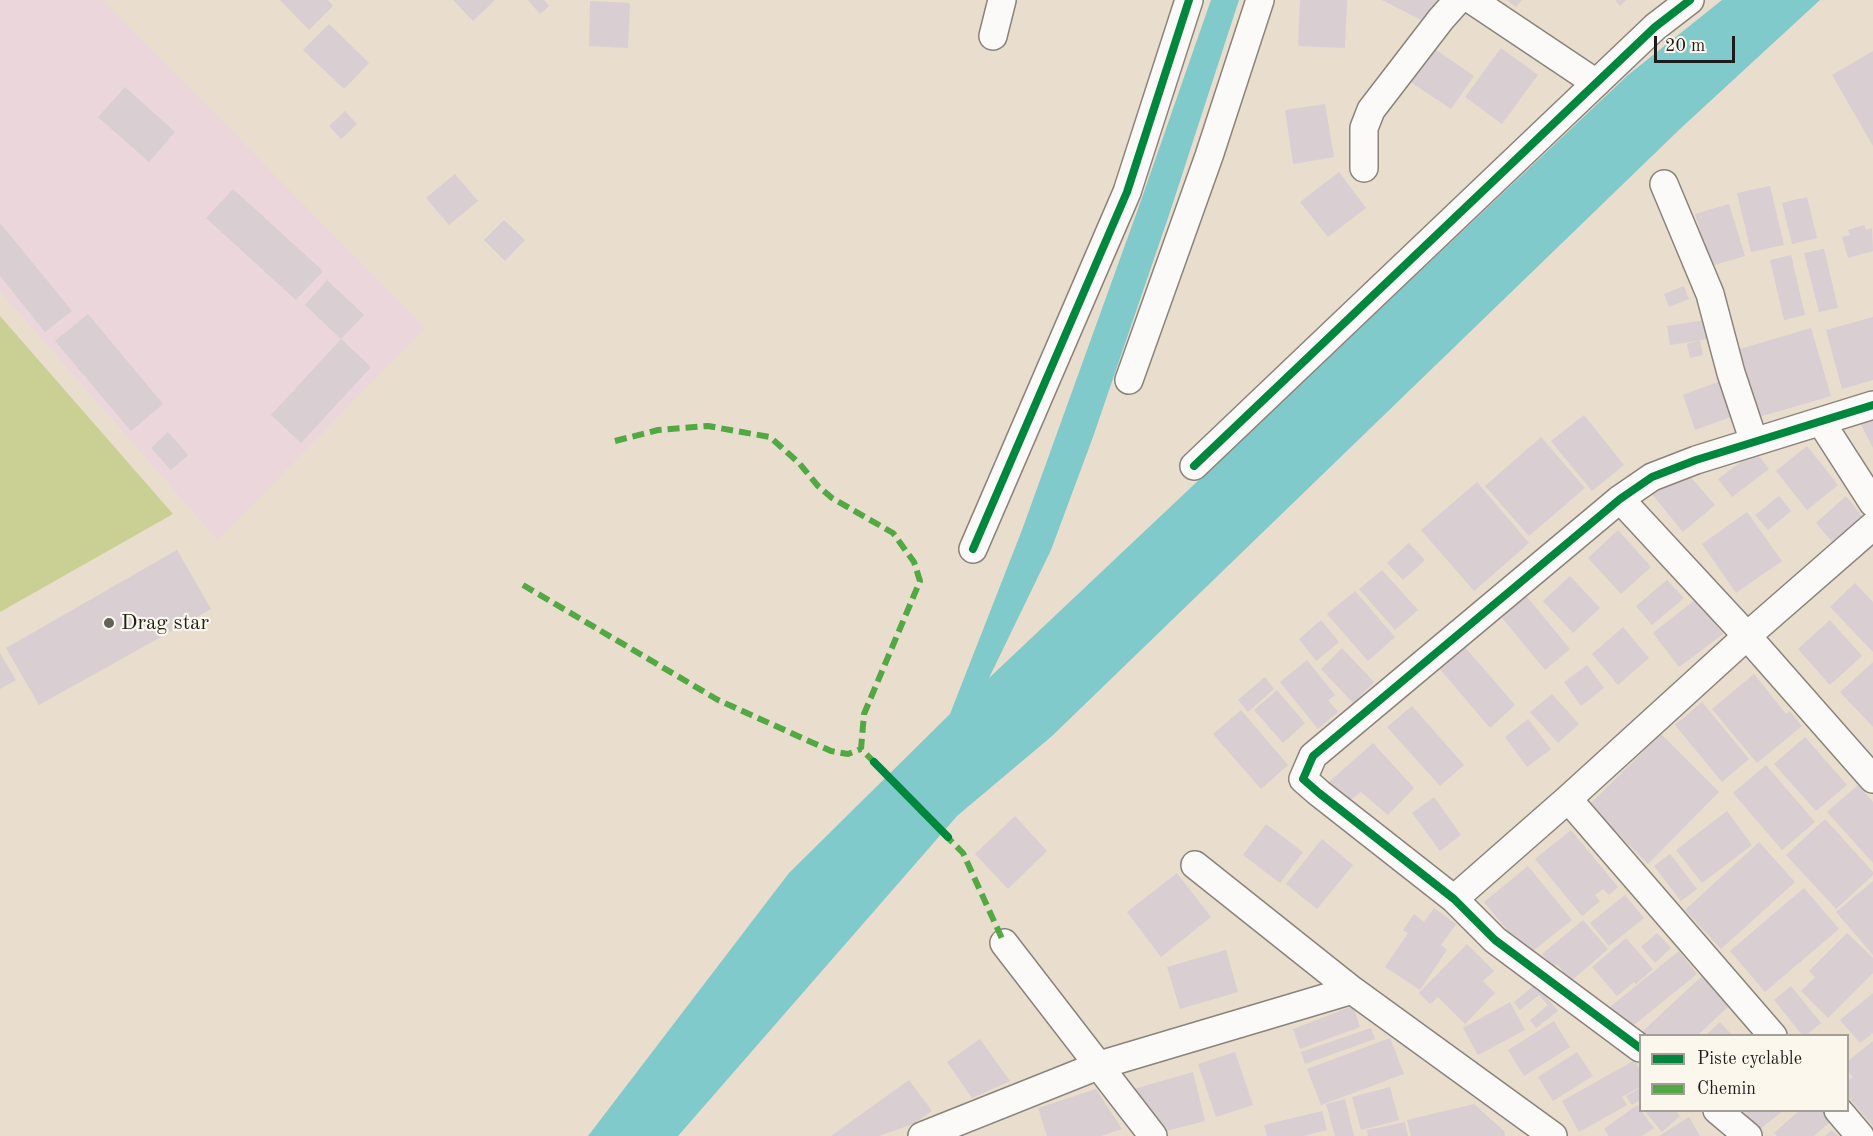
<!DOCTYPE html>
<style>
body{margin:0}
#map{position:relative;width:1873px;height:1136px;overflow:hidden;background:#e9ddcd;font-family:"Old Standard TT",serif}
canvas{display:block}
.legend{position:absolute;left:1639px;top:1034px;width:210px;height:78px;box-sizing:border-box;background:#fbf7ec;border:2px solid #a29f99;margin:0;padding:8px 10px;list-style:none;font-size:18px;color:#1c1c1c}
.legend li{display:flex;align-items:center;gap:12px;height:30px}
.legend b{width:30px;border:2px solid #a29f99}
.scale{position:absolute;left:1654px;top:36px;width:81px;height:27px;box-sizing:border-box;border:3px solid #1c1c1c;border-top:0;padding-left:8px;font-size:18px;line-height:21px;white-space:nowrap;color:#1c1c1c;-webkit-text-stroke:4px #fbf7ec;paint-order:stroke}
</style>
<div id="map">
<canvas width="1873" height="1136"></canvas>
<ul class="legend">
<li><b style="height:8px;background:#00873e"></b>Piste cyclable</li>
<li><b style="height:8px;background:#52a943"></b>Chemin</li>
</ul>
<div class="scale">20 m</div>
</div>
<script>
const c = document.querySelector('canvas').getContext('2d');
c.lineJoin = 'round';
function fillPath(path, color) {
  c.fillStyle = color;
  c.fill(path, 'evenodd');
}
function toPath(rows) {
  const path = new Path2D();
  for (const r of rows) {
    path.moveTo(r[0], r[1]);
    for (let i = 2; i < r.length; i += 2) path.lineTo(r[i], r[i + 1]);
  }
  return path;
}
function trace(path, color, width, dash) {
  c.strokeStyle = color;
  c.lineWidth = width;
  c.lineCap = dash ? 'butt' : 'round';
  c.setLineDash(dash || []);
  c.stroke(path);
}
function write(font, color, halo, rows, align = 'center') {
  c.font = font + ' "Old Standard TT",serif';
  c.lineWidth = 4.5;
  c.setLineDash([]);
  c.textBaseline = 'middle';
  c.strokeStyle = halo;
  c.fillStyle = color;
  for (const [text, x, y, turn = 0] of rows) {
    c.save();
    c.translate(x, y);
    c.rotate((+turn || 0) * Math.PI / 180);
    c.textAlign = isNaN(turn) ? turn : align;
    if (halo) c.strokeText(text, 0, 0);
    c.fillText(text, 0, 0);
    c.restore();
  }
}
fillPath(toPath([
 [2,0,103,0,425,328,218,540,0,291,0,2]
]), '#ebd6dc');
fillPath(toPath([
 [0,316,173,514,0,612]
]), '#cacf94');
fillPath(toPath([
 [1211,0,1239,0,1169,215,1093,437,1051,550,989,678,1628,75,1722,0,1820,0,1680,129,1052,736,957,816,678,1136,588,1136,789,873,950,714,1022,530,1138,209]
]), '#81cacb');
fillPath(toPath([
 [280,0,328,0,333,6,309,30],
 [453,0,495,0,473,21],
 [528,0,544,0,549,6,540,14],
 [1300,0,1347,0,1345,48,1298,46],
 [1382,0,1441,0,1429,24],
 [1507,0,1522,0,1516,7],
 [1615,0,1626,0,1620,6],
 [590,1,630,3,628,48,589,46],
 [329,24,369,63,344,89,303,50],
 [1429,45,1474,76,1451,109,1406,79],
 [1501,48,1538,75,1502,124,1465,97],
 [1873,51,1873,146,1832,75],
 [125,87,175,132,149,162,98,117],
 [1325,104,1334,157,1293,164,1285,110],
 [345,111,357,124,341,139,329,126],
 [1339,172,1366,208,1328,237,1300,202],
 [455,174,478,201,449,225,426,198],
 [1770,186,1784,245,1751,252,1737,193],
 [233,189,323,271,296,300,206,218],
 [1807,197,1817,238,1792,244,1782,203],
 [1729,204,1745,256,1711,266,1695,214],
 [504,220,525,240,505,261,484,240],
 [0,223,72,311,45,332,0,276],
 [1864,225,1866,230,1872,228,1873,251,1848,258,1842,237,1850,235,1848,230],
 [1824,249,1838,308,1819,312,1804,253],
 [1791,255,1805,315,1784,320,1770,260],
 [327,280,364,315,341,339,305,305],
 [1684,286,1689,299,1669,307,1664,294],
 [88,314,163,404,131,431,55,341],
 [1873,317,1873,380,1842,389,1826,330],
 [1705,320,1708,339,1670,345,1667,326],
 [1811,328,1831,396,1759,417,1740,349],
 [341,339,371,367,301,443,271,415],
 [1700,340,1703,355,1690,358,1687,344],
 [1723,380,1736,415,1695,430,1683,395],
 [1873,413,1873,448,1857,417],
 [1584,415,1624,465,1592,491,1551,441],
 [168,432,188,455,171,470,151,448],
 [1541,437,1585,488,1529,536,1485,486],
 [1807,446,1838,485,1807,510,1776,471],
 [1755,451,1769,469,1732,497,1718,479],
 [1689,475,1715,505,1683,532,1647,488],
 [1477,482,1529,543,1474,591,1421,530],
 [1779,496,1791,511,1768,530,1755,515],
 [1846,496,1863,517,1833,543,1816,523],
 [1747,512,1782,561,1736,593,1702,544],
 [1618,530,1651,567,1621,594,1588,558],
 [1409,543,1425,560,1403,580,1387,563],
 [177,550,211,609,39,705,6,648],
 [1382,570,1418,610,1395,630,1359,589],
 [1570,576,1600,608,1573,633,1543,601],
 [1667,580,1684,598,1652,625,1636,606],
 [1855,583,1873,602,1873,652,1830,607],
 [1355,591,1395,637,1368,661,1327,614],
 [1523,592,1570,649,1545,670,1498,613],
 [1696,599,1723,634,1679,667,1653,633],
 [1321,620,1339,642,1316,661,1299,639],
 [1830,620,1862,656,1830,685,1798,649],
 [1623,627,1649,658,1618,685,1592,654],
 [1464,646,1515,705,1490,728,1439,668],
 [1342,648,1374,682,1353,703,1321,669],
 [0,653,16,680,0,689],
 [1307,660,1335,695,1328,700,1338,712,1318,729,1280,682],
 [1873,662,1873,727,1840,692],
 [1587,665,1604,688,1581,706,1564,682],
 [1754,674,1786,714,1790,711,1802,726,1757,763,1712,709],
 [1265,677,1274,689,1248,712,1238,700],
 [1277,690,1305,723,1283,743,1254,710],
 [1552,694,1579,724,1558,743,1530,712],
 [1702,702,1749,759,1722,782,1675,725],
 [1412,706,1464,765,1440,786,1387,727],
 [1241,710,1288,765,1261,789,1213,734],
 [1528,719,1551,749,1527,767,1505,737],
 [1661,734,1719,792,1648,864,1589,805],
 [1805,737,1847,785,1816,811,1774,764],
 [1373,743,1414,788,1388,815,1361,792,1349,801,1328,783],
 [1766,765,1815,822,1782,850,1733,793],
 [1858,785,1873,802,1873,863,1827,812],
 [1434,797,1461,835,1440,851,1412,813],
 [1727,811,1752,845,1702,883,1676,850],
 [1015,816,1047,851,1008,889,975,854],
 [1825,819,1873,872,1873,875,1836,909,1786,855],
 [1266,824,1303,852,1280,883,1243,855],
 [1571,830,1618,887,1609,895,1603,889,1595,895,1600,901,1582,916,1535,859],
 [1322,839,1353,865,1317,909,1286,884],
 [1759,842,1795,882,1721,949,1685,910],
 [1670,854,1697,889,1681,901,1654,866],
 [1528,866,1572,920,1528,955,1484,902],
 [1177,873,1211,917,1161,957,1127,912],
 [1873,881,1873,955,1836,912],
 [1804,888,1839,929,1765,992,1730,951],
 [1625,895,1644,918,1609,946,1590,923],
 [1434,908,1456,924,1441,945,1447,950,1420,990,1385,967,1408,933,1403,930,1414,914,1424,922],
 [1583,920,1608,949,1571,981,1557,964,1553,967,1542,954],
 [1657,933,1671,948,1655,963,1641,947],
 [1847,933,1873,958,1873,973,1828,1018,1801,991,1815,977,1809,971],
 [1626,938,1653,969,1636,984,1634,982,1617,996,1592,967],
 [1467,944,1494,971,1483,981,1495,993,1465,1024,1438,997,1430,1004,1419,993],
 [1226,950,1238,992,1180,1009,1167,967],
 [1679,951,1697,974,1629,1029,1610,1007],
 [1704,974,1732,1003,1697,1036,1647,1036,1643,1031],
 [1536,984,1558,1011,1536,1028,1530,1020,1548,1005,1539,995,1520,1010,1514,1002],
 [1791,986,1821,1023,1805,1036,1803,1036,1774,1000],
 [1873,993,1873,1033,1860,1043,1840,1020],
 [1510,1002,1525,1030,1478,1055,1463,1028],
 [1353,1006,1360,1027,1300,1049,1293,1029],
 [1554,1021,1570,1047,1524,1076,1508,1050],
 [1720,1022,1733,1036,1705,1036],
 [1371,1028,1375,1039,1305,1064,1301,1052],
 [1390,1038,1404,1074,1321,1105,1307,1069],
 [980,1039,1010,1081,972,1098,947,1062],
 [1873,1041,1873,1126,1848,1097,1848,1081,1853,1077,1848,1071,1848,1061],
 [1235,1052,1253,1105,1216,1117,1198,1064],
 [1577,1052,1593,1076,1553,1101,1538,1077],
 [1635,1060,1640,1070,1640,1087,1622,1097,1627,1105,1579,1132,1562,1101],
 [1193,1072,1205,1121,1166,1131,1134,1089],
 [909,1080,932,1111,913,1124,879,1136,831,1136],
 [1390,1087,1399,1120,1361,1130,1352,1097],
 [1640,1088,1640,1100,1632,1105,1626,1096],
 [1096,1089,1122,1129,1101,1136,1047,1136,1038,1108],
 [1345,1099,1354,1136,1335,1136,1326,1104],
 [1474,1104,1504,1131,1505,1136,1411,1136,1407,1120],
 [1637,1105,1654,1128,1642,1136,1609,1136,1604,1129],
 [1644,1110,1675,1110,1680,1116,1662,1132],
 [1743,1110,1784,1110,1759,1130],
 [1800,1110,1822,1110,1831,1121,1814,1136,1777,1136,1774,1133],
 [1322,1111,1327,1130,1303,1136,1267,1136,1264,1125],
 [1689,1117,1700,1136,1659,1136],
 [1405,1122,1408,1136,1368,1136,1367,1130],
 [1832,1130,1838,1136,1825,1136]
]), '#d9ced2');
const minor = toPath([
 [1472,0,1596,83],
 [993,36,1002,0],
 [1364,168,1364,128,1371,110,1441,19,1458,0],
 [1664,184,1710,294,1731,373,1754,442],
 [1129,380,1209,156,1260,0],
 [1821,422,1873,503],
 [1194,466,1655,27,1690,0],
 [1620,499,1747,636,1873,779],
 [973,549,1127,192,1189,0],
 [1568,799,1773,1036],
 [1195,865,1352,990,1553,1136],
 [1454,899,1568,799,1747,636,1873,526],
 [1004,943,1153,1136],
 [1640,1048,1495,940,1454,899,1319,793,1303,779,1313,756,1620,499,1652,477,1696,460,1873,405],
 [1717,1110,1748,1136],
 [1838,1110,1860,1136],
 [922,1136,1100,1065,1352,990]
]);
trace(minor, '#89837a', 30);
trace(minor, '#fcfaf8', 27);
trace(toPath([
 [615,441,658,430,708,426,770,437,799,463,818,486,832,498,893,533,914,562,920,581,864,714,861,749,877,765],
 [523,585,718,700,831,751,848,754,861,749],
 [944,834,963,853,1004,943]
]), '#52a943', 6, [12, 6]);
trace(toPath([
 [1194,466,1655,27,1690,0],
 [973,549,1127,192,1189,0],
 [874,762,948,837],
 [1640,1048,1495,940,1454,899,1319,793,1303,779,1313,756,1620,499,1652,477,1696,460,1873,405]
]), '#00873e', 8);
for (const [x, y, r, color] of [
 [109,623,6,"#64605a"]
]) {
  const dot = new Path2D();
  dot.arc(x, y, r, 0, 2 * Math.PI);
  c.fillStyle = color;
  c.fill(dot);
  trace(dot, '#fbf7ec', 2);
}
write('21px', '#1c1c1c', '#fbf7ec', [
 ["Drag star",121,623]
], 'left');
</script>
